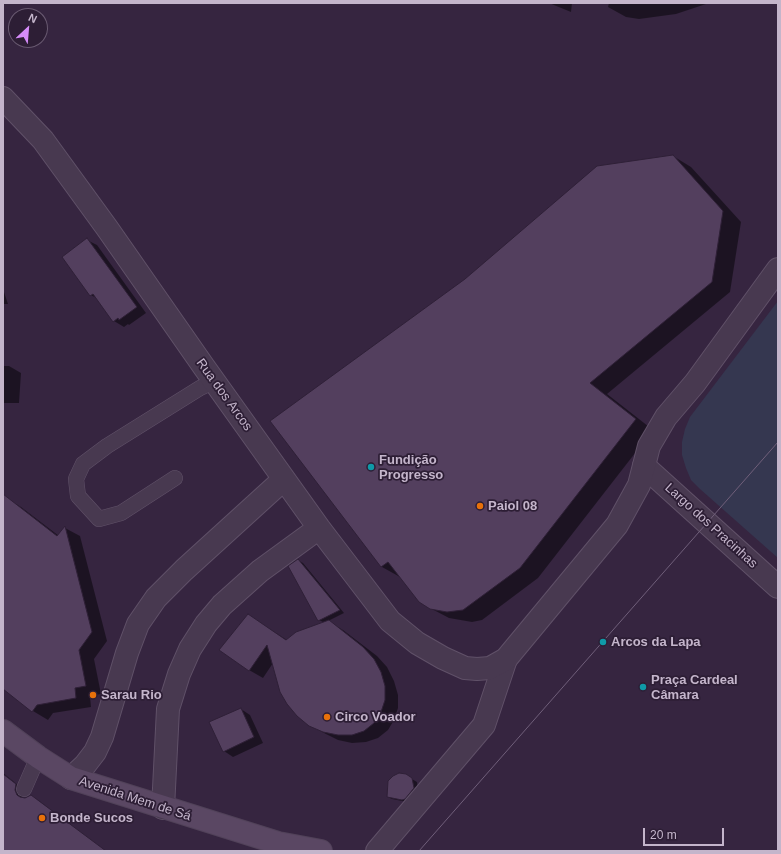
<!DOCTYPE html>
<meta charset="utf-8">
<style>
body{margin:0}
#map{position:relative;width:781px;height:854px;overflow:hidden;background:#362540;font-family:Arial,sans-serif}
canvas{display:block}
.frame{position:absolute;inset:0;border:4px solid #c4b5cb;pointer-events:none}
.north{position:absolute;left:8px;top:8px;width:40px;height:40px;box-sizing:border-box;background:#2d1e35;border:1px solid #695a71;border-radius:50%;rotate:26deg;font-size:11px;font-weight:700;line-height:16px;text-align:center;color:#c4b5cb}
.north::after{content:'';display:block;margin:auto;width:14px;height:18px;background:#d68bfa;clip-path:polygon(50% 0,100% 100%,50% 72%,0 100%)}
.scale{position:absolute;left:643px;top:828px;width:81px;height:18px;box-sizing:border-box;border:2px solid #c4b5cb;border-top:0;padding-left:5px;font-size:12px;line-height:14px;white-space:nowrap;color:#c4b5cb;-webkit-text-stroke:3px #2d1e35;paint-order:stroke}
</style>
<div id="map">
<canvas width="781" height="854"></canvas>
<div class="frame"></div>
<div class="north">N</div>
<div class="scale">20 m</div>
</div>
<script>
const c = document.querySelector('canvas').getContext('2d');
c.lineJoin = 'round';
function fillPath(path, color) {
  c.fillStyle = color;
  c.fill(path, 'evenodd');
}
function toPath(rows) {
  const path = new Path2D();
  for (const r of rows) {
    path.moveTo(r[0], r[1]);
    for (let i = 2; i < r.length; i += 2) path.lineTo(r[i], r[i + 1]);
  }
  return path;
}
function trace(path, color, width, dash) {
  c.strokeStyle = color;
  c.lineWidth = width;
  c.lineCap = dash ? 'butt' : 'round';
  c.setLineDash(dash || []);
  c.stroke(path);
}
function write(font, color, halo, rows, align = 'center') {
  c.font = font + ' Arial,sans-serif';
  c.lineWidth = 3.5;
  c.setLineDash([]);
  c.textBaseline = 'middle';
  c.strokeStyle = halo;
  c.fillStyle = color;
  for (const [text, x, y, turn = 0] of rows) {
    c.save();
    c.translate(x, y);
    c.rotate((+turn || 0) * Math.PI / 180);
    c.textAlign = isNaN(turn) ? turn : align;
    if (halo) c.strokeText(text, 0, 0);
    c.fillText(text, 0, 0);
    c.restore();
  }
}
fillPath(toPath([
 [778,301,778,558,700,489,691,480,686,468,682,455,682,442,685,429,690,417]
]), '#353750');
fillPath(toPath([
 [549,3,572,3,571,12],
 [609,3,709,3,676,14,639,19,626,17,608,7],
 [673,156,691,167,741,222,730,292,607,394,653,430,538,578,482,620,472,622,449,618,430,608,400,577,382,567,271,421],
 [87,240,97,245,146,313,129,325,128,324,124,327,114,321,98,299,91,295],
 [3,289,8,304,3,304],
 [3,366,9,366,21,373,19,403,3,403],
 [6,498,21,507,59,536,65,528,80,536,107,641,94,659,101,694,90,696,91,707,53,713,48,720,33,711,3,688,3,502],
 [298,560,303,563,344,613,328,621,343,630,377,656,387,667,394,681,398,695,398,708,394,720,388,730,378,738,366,742,352,743,338,740,324,733,310,725,273,663,263,678,249,670,248,615,287,640,325,623,319,620],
 [241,709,250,715,263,743,233,757,224,751],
 [3,773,23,789,22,795,23,799,26,799,31,796,38,800,105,851,3,851],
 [405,775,417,782,418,791,407,802,392,799,388,797]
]), '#0007');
const building = toPath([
 [673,155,723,211,712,282,590,383,636,419,520,568,463,610,447,612,430,609,419,602,388,562,381,567,270,421,465,279,597,166,673,155],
 [87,238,137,307,119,320,118,318,113,322,93,294,90,296,62,257,87,238],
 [3,494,57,536,65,526,92,632,79,650,86,686,75,688,76,698,37,705,32,712,3,689,3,494],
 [298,559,340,610,318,621,288,566,298,559],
 [248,614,286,640,296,632,329,620,363,647,374,659,381,672,385,686,385,700,381,712,374,723,364,731,352,735,338,735,323,732,309,726,297,716,287,704,280,692,267,645,249,671,219,650,248,614],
 [241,708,254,737,223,752,209,722,241,708],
 [399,773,406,774,412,778,414,788,405,799,402,800,387,797,388,781,393,776,399,773],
 [3,774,16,784,15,790,17,795,20,797,25,798,31,795,106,851,3,851,3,774]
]);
fillPath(building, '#533f5e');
trace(building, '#2f2037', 1);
const service = toPath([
 [175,478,121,513,99,519,78,496,76,479,83,464,107,446,200,388,215,381],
 [24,789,38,757]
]);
const pedestrian = toPath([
 [644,466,778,587],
 [377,851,484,725,506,659]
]);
const minor = toPath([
 [3,98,43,140,107,228,204,367,319,528,390,621,417,643,443,658,465,668,477,669,490,668,506,659,617,525,639,485,649,446,666,417,695,383,778,269],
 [71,778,85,765,95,752,102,737,127,653,138,624,156,598,184,570,284,479],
 [163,808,168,709,179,674,190,649,206,624,222,605,260,571,319,528]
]);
const secondary = toPath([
 [3,731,38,757,71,778,278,843,321,851]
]);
trace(service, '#605168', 16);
trace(pedestrian, '#605168', 24);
trace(minor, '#605168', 24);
trace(secondary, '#514259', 24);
trace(service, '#483950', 15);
trace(pedestrian, '#483950', 22);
trace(minor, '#483950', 22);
trace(secondary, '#5a4763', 22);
trace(toPath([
 [419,851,778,442]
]), '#705f7a', 1);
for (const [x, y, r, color] of [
 [371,467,4,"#0f9aa8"],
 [480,506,4,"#e8710a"],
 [603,642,4,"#0f9aa8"],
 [643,687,4,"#0f9aa8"],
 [93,695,4,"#e8710a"],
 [327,717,4,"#e8710a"],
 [42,818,4,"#e8710a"]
]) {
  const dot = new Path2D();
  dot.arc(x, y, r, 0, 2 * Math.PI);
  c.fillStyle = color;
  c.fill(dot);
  trace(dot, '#2d1e35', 1.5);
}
write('13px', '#c4b5cb', '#2d1e35', [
 ["Rua dos Arcos",224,395,54],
 ["Largo dos Pracinhas",711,526,42],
 ["Avenida Mem de Sá",135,799,18]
]);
write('bold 13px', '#c4b5cb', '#2d1e35', [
 ["Fundição",379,460],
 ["Progresso",379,475],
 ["Paiol 08",488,506],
 ["Arcos da Lapa",611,642],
 ["Praça Cardeal",651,680],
 ["Câmara",651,695],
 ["Sarau Rio",101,695],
 ["Circo Voador",335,717],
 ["Bonde Sucos",50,818]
], 'left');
</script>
